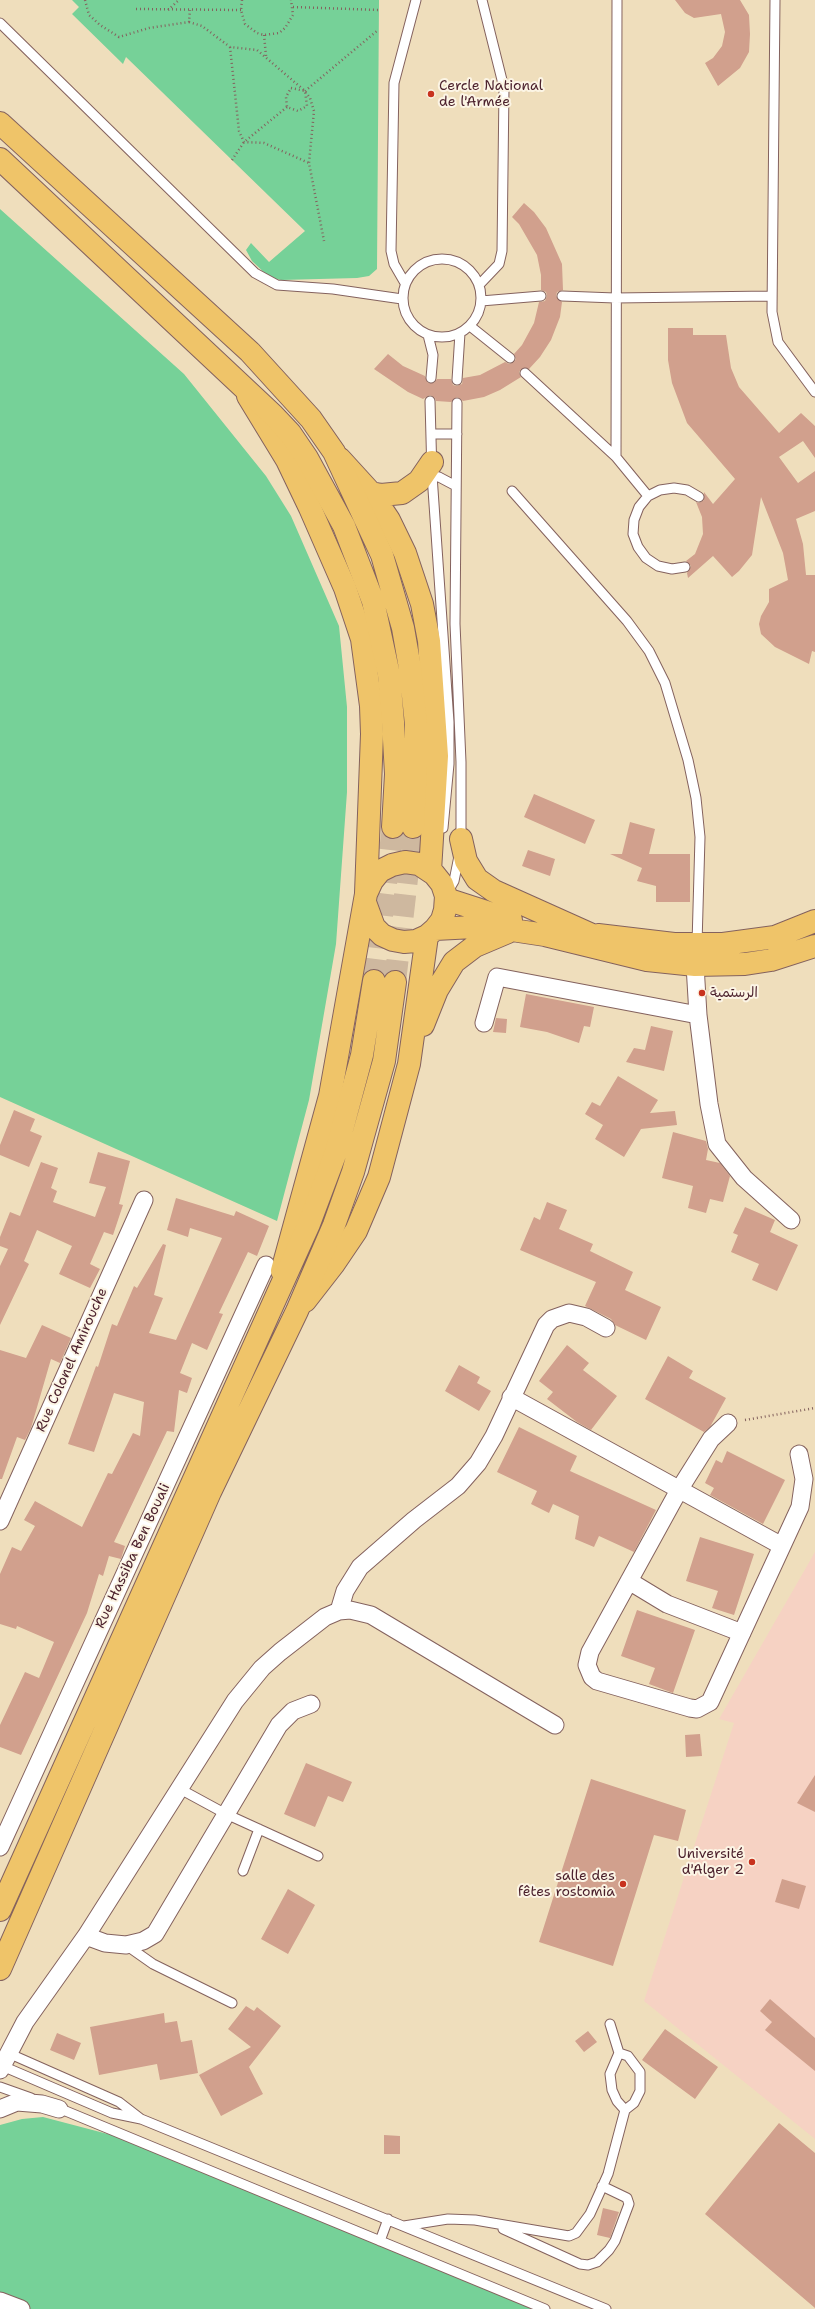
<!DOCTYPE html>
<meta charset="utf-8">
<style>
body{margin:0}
canvas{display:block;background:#efdebc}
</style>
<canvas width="815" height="2309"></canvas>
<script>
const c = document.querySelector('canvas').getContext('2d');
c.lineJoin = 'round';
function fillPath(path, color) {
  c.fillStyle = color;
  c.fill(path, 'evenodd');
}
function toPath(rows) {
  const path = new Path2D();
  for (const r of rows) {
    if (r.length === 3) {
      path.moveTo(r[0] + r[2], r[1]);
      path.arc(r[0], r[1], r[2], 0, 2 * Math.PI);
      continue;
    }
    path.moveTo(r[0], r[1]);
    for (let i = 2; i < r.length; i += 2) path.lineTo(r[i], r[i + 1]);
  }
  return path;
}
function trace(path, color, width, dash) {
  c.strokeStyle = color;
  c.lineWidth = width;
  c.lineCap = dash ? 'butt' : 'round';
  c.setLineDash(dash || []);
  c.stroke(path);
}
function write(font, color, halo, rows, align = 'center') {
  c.font = font + ' "Shantell Sans","Playpen Sans Arabic",sans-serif';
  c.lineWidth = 4;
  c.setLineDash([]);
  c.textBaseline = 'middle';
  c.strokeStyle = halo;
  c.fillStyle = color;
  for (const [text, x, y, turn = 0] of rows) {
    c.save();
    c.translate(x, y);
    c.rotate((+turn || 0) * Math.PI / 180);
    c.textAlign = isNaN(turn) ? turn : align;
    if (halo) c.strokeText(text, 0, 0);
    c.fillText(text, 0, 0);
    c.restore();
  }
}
fillPath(toPath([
 [815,1552,815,2139,644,2001,734,1723,719,1719]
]), '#f6d2c3');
fillPath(toPath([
 [72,0,379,0,377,269,369,276,357,278,281,280,270,278,252,261,246,250,251,243,269,262,305,231,126,57,123,64,72,14,79,7],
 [0,209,184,374,266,476,291,516,339,626,347,707,347,792,336,944,309,1100,277,1221,0,1097],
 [43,2117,142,2143,545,2309,21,2309,0,2301,0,2125,22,2119]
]), '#76d198');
fillPath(toPath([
 [675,0,740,0,749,15,750,34,749,52,740,68,718,86,705,63,713,58,722,46,725,32,721,14,694,18,685,13],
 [524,203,534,212,546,228,562,264,563,290,557,292,556,296,562,302,560,317,551,340,540,357,529,369,521,369,519,372,521,377,500,390,484,397,463,401,457,397,451,402,436,401,435,398,430,395,423,399,408,392,374,369,388,354,403,366,425,376,428,383,434,383,437,379,451,379,453,385,457,386,462,384,463,378,480,375,505,362,509,364,514,362,516,359,514,354,522,345,534,323,539,302,545,301,547,296,546,292,541,290,541,275,537,255,519,224,512,217],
 [668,328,693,328,693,335,726,335,731,368,739,387,779,433,801,413,815,426,815,458,803,441,779,457,798,483,815,471,815,511,796,519,803,544,806,575,815,575,815,652,812,651,809,664,775,647,761,634,759,624,761,616,769,602,769,589,788,580,783,553,761,497,752,555,739,571,732,577,713,556,688,578,687,573,691,566,686,561,695,554,703,534,702,517,696,502,699,503,704,500,704,492,713,504,735,479,687,423,672,383,668,360],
 [534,794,595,820,585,844,524,817],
 [630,822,655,829,649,854,690,854,690,902,656,902,656,886,637,881,642,868,610,854,622,854],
 [528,850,555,859,550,876,522,866],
 [526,994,594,1007,590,1027,584,1026,579,1043,547,1032,520,1027],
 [496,1018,507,1019,506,1033,493,1032],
 [651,1026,673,1031,664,1071,626,1062,634,1048,645,1050],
 [618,1076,658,1100,650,1113,675,1111,677,1125,641,1129,624,1157,595,1139,603,1125,585,1114,592,1102,600,1106],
 [14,1110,35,1119,30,1131,42,1136,29,1167,0,1155,0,1145],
 [673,1132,706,1141,708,1149,706,1160,720,1163,730,1176,723,1202,710,1199,706,1213,688,1208,693,1186,662,1178],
 [98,1152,130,1161,119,1204,123,1205,113,1235,104,1232,90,1264,100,1269,90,1288,59,1274,72,1246,37,1230,24,1261,29,1264,0,1325,0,1266,8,1249,0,1246,0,1237,10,1212,20,1216,41,1162,58,1168,51,1188,57,1191,53,1202,95,1217,106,1187,89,1183],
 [176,1198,234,1216,236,1211,269,1226,257,1256,248,1252,219,1313,223,1314,207,1350,192,1343,180,1373,192,1378,187,1393,179,1390,174,1432,167,1431,114,1542,125,1546,121,1559,109,1556,103,1576,99,1574,87,1613,21,1755,0,1747,0,1725,25,1672,39,1678,54,1642,17,1626,16,1629,0,1624,0,1574,12,1547,21,1551,35,1526,24,1520,35,1501,82,1527,108,1473,112,1474,133,1433,140,1436,144,1402,114,1393,94,1452,68,1444,96,1366,98,1367,112,1324,117,1326,134,1286,137,1288,163,1244,166,1245,154,1295,163,1298,149,1333,176,1340,222,1238,190,1228,188,1237,167,1230],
 [547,1202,567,1210,559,1229,593,1244,590,1251,633,1272,625,1290,661,1307,646,1340,615,1325,611,1319,585,1306,596,1282,520,1250,534,1217,540,1220],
 [745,1207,775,1220,770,1232,798,1245,777,1291,752,1280,759,1264,731,1252,738,1235,733,1233],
 [42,1325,71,1338,60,1363,51,1359,31,1428,25,1440,17,1437,2,1479,0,1479,0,1350,26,1358],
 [567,1345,589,1363,583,1370,617,1396,591,1430,577,1422,547,1399,553,1392,539,1381],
 [668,1356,693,1371,689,1378,726,1398,710,1427,704,1432,645,1399],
 [459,1365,480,1377,477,1383,491,1391,479,1411,445,1391],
 [519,1427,577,1456,570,1471,656,1510,634,1552,599,1536,594,1547,575,1539,579,1516,553,1504,549,1513,531,1504,537,1491,497,1472],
 [727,1451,785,1480,763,1524,710,1495,714,1488,705,1483,716,1460,722,1463],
 [700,1537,754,1554,734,1615,712,1608,718,1591,686,1581],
 [637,1610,695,1630,673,1693,649,1684,655,1668,621,1656],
 [700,1734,702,1756,686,1757,685,1735],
 [306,1763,352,1782,343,1802,328,1796,315,1827,284,1814],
 [815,1775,815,1812,797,1803],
 [591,1779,686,1810,678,1841,654,1835,613,1966,539,1942],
 [782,1879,806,1886,799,1909,775,1902],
 [288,1889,315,1905,288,1954,261,1939],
 [770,1999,815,2038,815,2071,765,2030,772,2022,760,2011],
 [246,2006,254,2011,257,2007,281,2026,249,2067,263,2094,221,2116,199,2075,251,2047,228,2029],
 [164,2013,165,2023,177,2021,181,2042,192,2040,198,2073,160,2080,157,2064,99,2075,90,2027],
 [665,2029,718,2067,695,2099,642,2060],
 [588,2031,597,2042,584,2052,575,2041],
 [57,2033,81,2043,74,2060,50,2050],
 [779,2123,815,2153,815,2308,705,2214],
 [384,2135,400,2136,400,2154,384,2154],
 [603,2208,619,2212,610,2238,597,2235]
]), '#d1a08d');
trace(toPath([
 [374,981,393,827],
 [395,982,413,827]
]), '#ceb89f', 22, [22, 11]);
const lane = toPath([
 [775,0,772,312,778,342,815,392],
 [0,23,255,273,277,285,333,289,402,299],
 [442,298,39],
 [405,283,394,264,391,251,394,83,416,0],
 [479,285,499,264,502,251,504,88,482,0],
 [562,296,615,298,771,296],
 [481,301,541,296],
 [470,326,510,358],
 [428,335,433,355,431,378],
 [525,373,616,457,648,496],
 [457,380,460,333],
 [430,401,432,475,449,722,449,764,443,828],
 [457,403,455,624,461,762,461,840],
 [431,434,457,434],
 [616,457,617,0],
 [427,475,439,477,456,486],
 [512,491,627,621,649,651,665,683,688,760,696,798,700,837,697,944],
 [685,567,672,569,658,566,646,558,638,547,633,534,634,520,639,507,648,496,660,490,674,488,687,490,699,497],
 [447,893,454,881,459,856],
 [180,1789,226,1814,318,1856],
 [243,1871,259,1829],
 [126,1945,153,1964,232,2003],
 [610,2024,619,2053,610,2074,612,2090,617,2101,625,2110],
 [8,2053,119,2102,141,2119],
 [0,2065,112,2113,141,2119,606,2309],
 [0,2087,31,2098],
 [56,2107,545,2309],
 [404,2226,448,2219,475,2220,569,2236,576,2233,590,2214,608,2174,625,2110,634,2103,640,2091,640,2072,628,2056,619,2053],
 [503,2229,580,2264,588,2265,597,2262,609,2250,615,2241,629,2204,627,2198,602,2186],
 [380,2241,388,2219]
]);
const street = toPath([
 [695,965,698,1015,709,1104,717,1144,744,1178,791,1220],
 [484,1023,497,977,698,1015],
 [511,1397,782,1546],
 [728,1423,711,1439,679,1490,590,1652,587,1665,592,1677,597,1681,690,1708,697,1709,710,1702,800,1507,804,1479,799,1454],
 [0,1521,144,1200],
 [629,1581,667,1604,742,1633],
 [339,1611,345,1591,360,1567,414,1520,458,1486,478,1463,494,1436,546,1325,552,1319,569,1313,586,1317,606,1328],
 [0,1847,266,1265],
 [86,1936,105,1943,126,1945,143,1941,155,1934,279,1725,293,1711,311,1704],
 [0,2070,25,2022,86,1936,235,1701,262,1668,280,1652,325,1617,339,1611,350,1610,371,1615,555,1725],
 [0,2109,17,2102,42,2104,59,2109],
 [0,2301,21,2309]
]);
const primary = toPath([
 [248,396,287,460,310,508,345,588,362,639,371,706,372,734,366,893],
 [340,459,371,493,389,520,405,553,422,604,429,641,437,756,430,871],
 [371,493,381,495,402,493,419,481,432,462],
 [461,839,466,861,477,879,494,891,592,935],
 [446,899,511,920],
 [435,929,474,927,512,930,545,935,647,960,695,965,745,964,771,960,815,946],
 [598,935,674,944,723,944,775,937,815,921],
 [423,1025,437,990,454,962,475,946,508,932],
 [282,1271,330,1096,366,894,372,881,380,871,392,865,405,862,419,864,434,874,442,884,446,896,445,910,442,920,435,929,427,936,416,941,404,942,393,940,382,935,374,927,366,905],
 [305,1301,333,1265,356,1231,379,1177,409,1064,427,936]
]);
const highway = toPath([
 [0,123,250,352,311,419,334,452,382,555,403,628,410,668,416,724,416,766,413,827],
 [0,159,273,415,290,433,307,458,344,526,373,601,389,675,393,722,396,774,393,827],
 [0,1910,309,1224,336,1152,362,1055,374,981],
 [0,1969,210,1492,297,1311,334,1225,353,1172,384,1061,395,982]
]);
trace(lane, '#84625e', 11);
trace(street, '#84625e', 19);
trace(primary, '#84625e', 24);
trace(highway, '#84625e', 24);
trace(toPath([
 [85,0,89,15,100,25,119,37,149,28,189,22,190,10],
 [242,0,241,10,245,24,257,33,264,35,279,33,285,28,293,15,291,0],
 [293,7,379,10],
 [136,9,241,10],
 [168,10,179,0],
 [189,22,202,26,230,47,257,50,305,91,310,98,314,111,309,163,324,241],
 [264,35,266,56],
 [230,47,239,131,244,142,264,143,309,163],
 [291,88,305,91,307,106,298,111,287,107,286,97,291,88],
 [305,91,378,30],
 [232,160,244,142,287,107],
 [745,1420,815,1408]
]), '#84625e', 2.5, [1, 3]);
trace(lane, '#fff', 9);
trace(street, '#fff', 17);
trace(primary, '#efc469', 22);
trace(highway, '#efc469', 22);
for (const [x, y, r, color] of [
 [431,94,4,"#c8321e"],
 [702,993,4,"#c8321e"],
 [752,1862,4,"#c8321e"],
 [623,1884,4,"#c8321e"]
]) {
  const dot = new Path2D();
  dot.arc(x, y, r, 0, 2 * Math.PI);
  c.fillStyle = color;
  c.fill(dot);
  trace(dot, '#fcf5e5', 1.5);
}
write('14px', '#4a1f2b', '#fcf5e5', [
 ["Cercle National",439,86],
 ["de l'Armée",439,102],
 ["الرستمية",710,993],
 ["Université",744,1854,"right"],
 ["d'Alger 2",744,1870,"right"],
 ["salle des",615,1876,"right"],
 ["fêtes rostomia",615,1892,"right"]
], 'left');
write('14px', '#4a1f2b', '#fcf5e5', [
 ["Rue Colonel Amirouche",72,1360,-66],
 ["Rue Hassiba Ben Bouali",133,1556,-65]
]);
</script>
